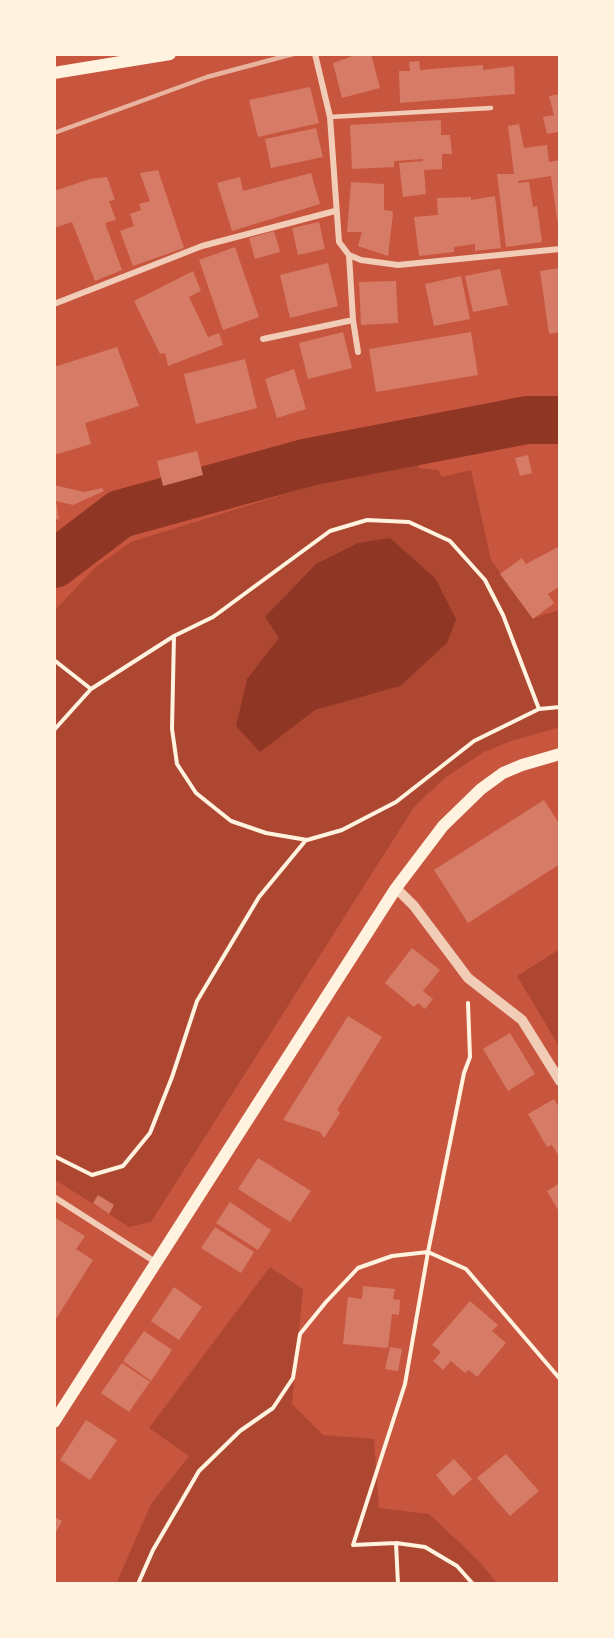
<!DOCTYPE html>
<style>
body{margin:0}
#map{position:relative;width:614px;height:1638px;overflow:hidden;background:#c8553d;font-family:Raleway,sans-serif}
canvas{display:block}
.frame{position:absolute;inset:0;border:56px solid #fff3e0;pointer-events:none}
</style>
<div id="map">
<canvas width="614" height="1638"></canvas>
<div class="frame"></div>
</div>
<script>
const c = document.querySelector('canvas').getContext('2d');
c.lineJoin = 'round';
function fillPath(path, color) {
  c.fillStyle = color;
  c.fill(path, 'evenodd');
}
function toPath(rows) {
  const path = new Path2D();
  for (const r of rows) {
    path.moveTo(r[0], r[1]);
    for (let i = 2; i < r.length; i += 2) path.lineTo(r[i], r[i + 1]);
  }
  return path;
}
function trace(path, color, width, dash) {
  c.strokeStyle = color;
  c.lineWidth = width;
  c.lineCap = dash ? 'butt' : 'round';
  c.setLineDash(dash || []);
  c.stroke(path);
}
fillPath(toPath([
 [418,459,419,468,438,470,442,477,471,470,491,560,533,618,560,610,560,727,511,741,484,752,446,777,414,807,151,1222,129,1227,54,1179,54,611,96,567,131,542,388,462],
 [560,949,560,1048,517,976],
 [270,1267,303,1289,292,1404,323,1435,374,1439,379,1508,429,1514,478,1560,498,1584,116,1584,151,1504,189,1456,149,1428]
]), '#ae4732');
fillPath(toPath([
 [390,538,435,578,456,619,447,643,400,686,315,710,260,752,236,726,247,679,279,638,265,617,316,564,358,543]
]), '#8f3625');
trace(toPath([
 [54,564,120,514,309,462,527,420,560,420]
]), '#8f3625', 48);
fillPath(toPath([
 [358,54,371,54,380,88,342,98,333,63],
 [419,61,420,70,483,65,483,70,514,66,515,94,400,103,399,71,410,71,409,62],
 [310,87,319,123,258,137,249,100],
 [560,94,560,136,559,136,558,132,547,134,543,117,554,115,549,96],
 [441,120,441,135,450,135,452,154,442,154,442,169,424,170,426,194,403,197,399,163,423,161,423,159,394,161,394,167,352,169,350,125],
 [519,124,524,148,547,145,549,162,560,160,560,239,551,176,518,181,518,183,529,182,533,207,537,206,542,242,506,247,497,174,514,174,508,126],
 [316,128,323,157,271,168,265,139],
 [158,170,184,248,133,266,120,231,134,226,130,214,141,210,139,204,150,201,140,173],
 [311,173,320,204,232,231,217,183,240,177,243,191],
 [107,177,115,200,109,201,116,220,105,223,122,270,95,281,72,222,54,228,54,191,90,179],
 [351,182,384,184,384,210,392,211,393,214,388,256,358,246,362,232,347,232],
 [495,196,501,248,475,251,475,244,454,247,454,252,419,256,414,217,438,215,437,198,471,197,471,200],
 [319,222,325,249,298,255,292,228],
 [274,231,280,252,255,259,249,238],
 [235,247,259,317,223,330,199,260],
 [328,263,338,306,290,318,280,275],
 [560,268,560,332,549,334,540,271],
 [500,269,508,305,473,312,465,276],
 [193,271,201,291,189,297,208,337,219,333,223,345,168,366,165,353,160,354,134,301],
 [461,276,470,319,434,326,425,284],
 [396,281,398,323,361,325,359,282],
 [343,332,352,368,308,379,299,343],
 [471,332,478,375,376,392,369,349],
 [117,347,139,406,85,423,91,444,54,455,54,367],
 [245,359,257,408,196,424,184,374],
 [294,369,306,409,277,418,265,379],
 [197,451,203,475,163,486,157,461],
 [528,455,532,473,520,476,515,458],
 [54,485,84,492,102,488,104,491,73,505,56,501,59,519,54,520],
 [560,546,560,586,548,594,554,603,533,619,500,574,522,558,526,564],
 [544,800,560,825,560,864,468,923,434,870],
 [412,948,440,970,423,991,433,999,425,1009,418,1003,414,1007,385,983],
 [348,1016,382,1037,337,1110,340,1113,324,1138,320,1132,283,1120],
 [510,1033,535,1074,508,1091,483,1049],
 [554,1099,560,1109,560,1158,552,1145,547,1147,528,1114],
 [258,1158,311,1191,290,1222,238,1189],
 [560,1183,560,1209,558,1210,547,1191],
 [98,1195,114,1205,109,1214,93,1203],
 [230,1202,271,1230,258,1250,216,1223],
 [54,1217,85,1236,76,1249,93,1260,54,1322],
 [215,1227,254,1252,241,1273,201,1248],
 [363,1286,395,1289,393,1299,400,1300,399,1315,392,1314,388,1348,343,1344,348,1297,362,1299],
 [174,1287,202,1307,179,1340,151,1321],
 [470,1301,498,1325,492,1331,506,1343,477,1377,469,1370,465,1373,451,1361,443,1370,433,1361,441,1352,432,1345],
 [144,1331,172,1350,151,1381,123,1361],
 [390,1347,402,1349,398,1371,385,1369],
 [122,1363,150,1382,129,1412,101,1393],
 [86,1420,117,1440,90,1480,60,1460],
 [506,1454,539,1491,510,1516,477,1478],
 [454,1459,472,1479,453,1496,436,1475],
 [54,1517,62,1521,54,1536]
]), '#d67c66');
trace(toPath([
 [54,660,91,689],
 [539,709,503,615,485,580,450,541,409,522,367,520,330,531,213,617,174,636,172,729,177,764,196,793,231,821,266,833,307,840,342,830,396,802,474,741,539,709,560,707],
 [54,730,91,689,174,636],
 [54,1156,92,1175,123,1166,150,1133,172,1077,197,1001,259,897,306,840],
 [428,1252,466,1269,560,1379],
 [396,1543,425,1547,457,1566,473,1584],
 [138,1584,153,1550,199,1471,240,1431,273,1408,293,1378,300,1334,326,1302,358,1268,392,1256,428,1252],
 [398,1584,396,1543,353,1545,405,1384,428,1252,464,1073,470,1057,468,1003]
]), '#fff3e0', 4);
trace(toPath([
 [330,117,491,108]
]), '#f1ccb7', 4.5);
trace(toPath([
 [315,54,330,117,339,242,349,255,361,260,398,265,560,249],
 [349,255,353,320,358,352],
 [54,304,202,246,335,211],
 [263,339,353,320],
 [54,1197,157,1263]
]), '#f1ccb7', 6);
trace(toPath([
 [396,888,414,906,468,978,522,1020,560,1081]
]), '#f1ccb7', 10);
trace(toPath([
 [54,73,170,54],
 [54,1422,396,888,443,826,481,789,503,773,522,765,560,754]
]), '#fff3e0', 12);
trace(toPath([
 [54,133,207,77,293,54]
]), '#e9b49f', 4.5);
</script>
